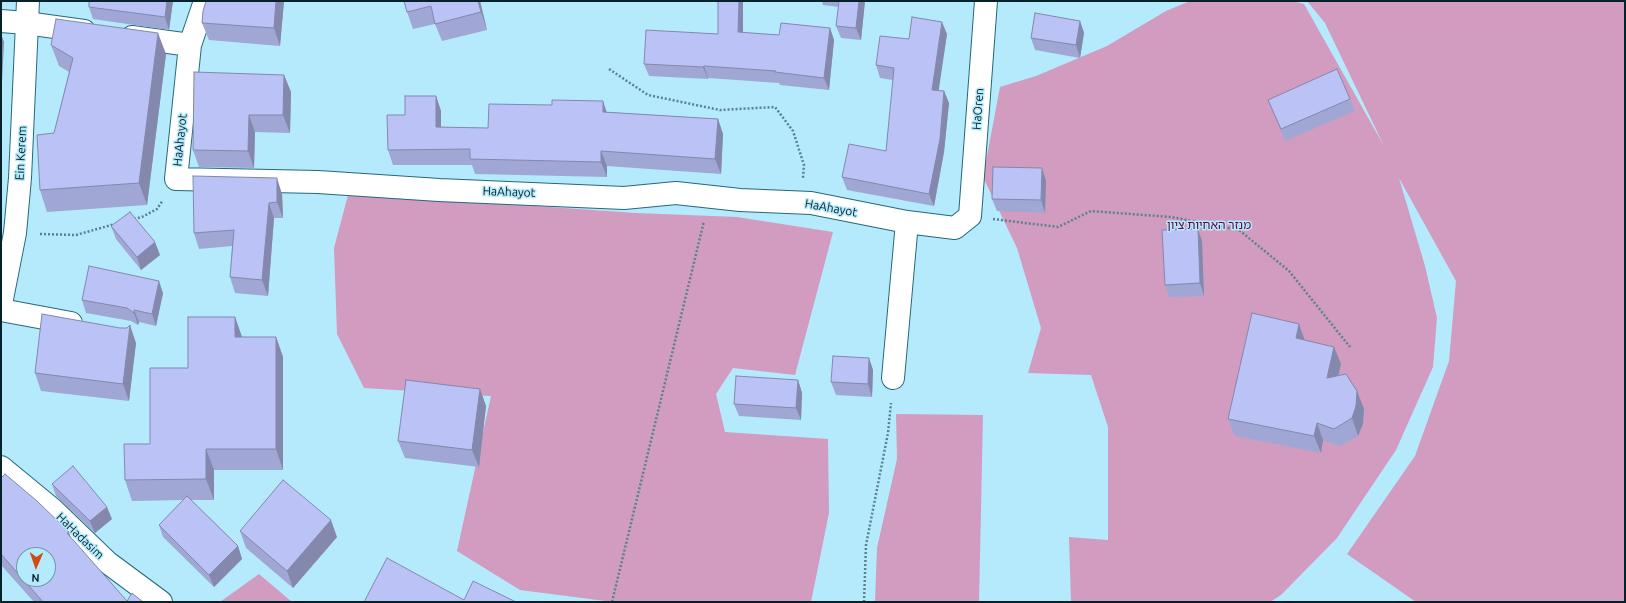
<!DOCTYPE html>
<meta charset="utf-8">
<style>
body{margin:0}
#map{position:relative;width:1626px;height:603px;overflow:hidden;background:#b4eafb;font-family:Ubuntu,sans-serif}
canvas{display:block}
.frame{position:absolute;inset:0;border:2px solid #05222a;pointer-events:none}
.north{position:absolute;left:16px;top:547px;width:40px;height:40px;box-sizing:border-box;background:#b4eafb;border:1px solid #6e9aa7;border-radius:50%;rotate:182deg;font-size:11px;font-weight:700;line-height:16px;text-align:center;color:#05222a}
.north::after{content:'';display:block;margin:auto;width:14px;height:18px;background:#d04a13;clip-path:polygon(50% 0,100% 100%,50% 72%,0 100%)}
</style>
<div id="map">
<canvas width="1626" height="603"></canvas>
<div class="frame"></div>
<div class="north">N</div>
</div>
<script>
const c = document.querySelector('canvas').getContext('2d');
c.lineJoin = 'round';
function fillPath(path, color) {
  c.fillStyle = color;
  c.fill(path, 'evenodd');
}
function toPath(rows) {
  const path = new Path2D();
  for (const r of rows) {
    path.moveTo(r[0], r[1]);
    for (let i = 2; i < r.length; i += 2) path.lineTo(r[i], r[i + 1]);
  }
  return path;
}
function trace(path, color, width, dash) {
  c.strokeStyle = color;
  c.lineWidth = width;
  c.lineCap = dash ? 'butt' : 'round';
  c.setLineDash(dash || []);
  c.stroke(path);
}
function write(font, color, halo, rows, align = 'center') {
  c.font = font + ' Ubuntu,"Noto Sans Hebrew",sans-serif';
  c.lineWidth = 3;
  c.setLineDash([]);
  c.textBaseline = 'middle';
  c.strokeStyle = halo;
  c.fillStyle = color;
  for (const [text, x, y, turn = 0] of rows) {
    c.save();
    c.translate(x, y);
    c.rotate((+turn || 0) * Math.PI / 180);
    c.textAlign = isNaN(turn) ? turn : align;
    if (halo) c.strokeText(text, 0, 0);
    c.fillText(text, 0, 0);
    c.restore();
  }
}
fillPath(toPath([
 [1190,1,1292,1,1304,4,1384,146,1325,23,1307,1,1625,1,1625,602,1416,602,1347,554,1415,456,1449,361,1456,281,1399,178,1425,266,1437,318,1433,367,1396,450,1337,538,1281,595,1270,602,1071,602,1069,537,1108,540,1108,427,1091,375,1028,373,1041,328,1017,248,983,177,1000,87,1036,76,1107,46,1166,11],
 [348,195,463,201,636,213,737,217,833,232,795,375,733,368,716,394,725,432,828,439,829,513,811,602,613,602,520,590,457,551,491,396,364,388,337,334,334,248],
 [896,414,983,415,979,602,875,602,877,548,897,459],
 [259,574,292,602,220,602]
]), '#d29bc0');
const minor = toPath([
 [1,21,26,23,84,31],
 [132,37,190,45,205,1],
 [190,45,176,179,318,182,439,190,624,198,676,193,740,200,811,203,907,222,955,228,970,216,986,1],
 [1,310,71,323],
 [893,378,907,222],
 [1,467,52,509,107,562,161,602]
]);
const major = toPath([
 [1,304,15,233,20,178,28,1]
]);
trace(minor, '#23697c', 24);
trace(major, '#23697c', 24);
trace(toPath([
 [609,69,648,95,720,110,775,107,793,131,804,165,803,178],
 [134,219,142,217,157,209,163,200],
 [993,219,1058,227,1091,211,1171,217,1239,230,1289,271,1350,347],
 [40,234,76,235,115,224],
 [612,602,704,221],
 [864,602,866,545,888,433,891,403]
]), '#59828e', 2.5, [2, 2]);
trace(minor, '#fff', 22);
trace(major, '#fff', 22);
fillPath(toPath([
 [173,1,169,30,93,19,89,7],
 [206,1,284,1,280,46,209,40,202,23],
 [404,1,480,1,487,30,442,41,435,24,413,29,407,12],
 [718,1,743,1,743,33,779,35,830,28,834,40,829,90,780,85,779,83,708,78,708,79,649,76,644,64,718,34],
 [822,1,865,1,861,40,841,38,836,26,839,7,823,5],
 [1080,21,1084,33,1080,58,1035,50,1031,38],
 [947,34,938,90,944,91,949,103,944,152,934,206,847,190,842,177,886,151,893,80,880,78,876,65,909,39],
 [51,45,166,54,147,205,47,212,40,190,69,72,59,66],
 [284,75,291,92,290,133,255,132,254,168,199,167,193,150],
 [436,96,441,111,441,127,488,128,607,112,718,119,723,134,721,174,607,166,607,177,475,174,472,165,393,165,388,150,405,115],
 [1350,99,1355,111,1285,141,1273,112,1268,100],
 [1042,168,1046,181,1045,213,997,211,992,199],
 [282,194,283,218,274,218,268,296,235,293,230,277,232,246,199,249,194,233],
 [111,226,160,255,141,270,116,239],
 [1198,229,1202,241,1204,296,1169,297,1165,285],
 [163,293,156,326,139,322,138,325,131,321,86,313,82,300],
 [235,317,242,337,276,337,283,357,283,470,214,470,214,500,191,500,238,546,242,559,214,587,163,537,159,525,183,500,132,501,125,480,150,444,188,368],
 [1305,340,1334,347,1341,364,1338,376,1357,391,1364,409,1363,424,1358,436,1340,446,1323,440,1321,453,1235,436,1228,419],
 [136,343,129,401,41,391,35,373],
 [869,358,873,370,872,397,836,395,831,382],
 [798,380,802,393,801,420,739,416,734,404],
 [480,389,486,406,479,467,405,458,398,441],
 [1,478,71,538,127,601,143,602,34,602,1,565],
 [52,484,112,519,95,533,56,496],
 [240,531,337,537,293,588,246,548]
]), '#a1a7d4');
fillPath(toPath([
 [167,1,173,1,169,30,165,17],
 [276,1,284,1,280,46,274,28],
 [478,1,480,1,487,30,481,12],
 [739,1,743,1,743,45,738,32],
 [859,1,865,1,861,40,856,28],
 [1080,21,1084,33,1080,58,1076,45],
 [942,22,947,34,937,102,932,90],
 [830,28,834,40,829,90,824,78],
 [158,33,166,54,147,205,139,183],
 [1,34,4,42,2,82,1,80],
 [704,66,708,78,708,79,703,67],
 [284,75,291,92,290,133,283,115],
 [944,91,949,103,944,152,934,206,929,194],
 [436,96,441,111,441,142,436,127],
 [603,101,608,116,603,112],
 [249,115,255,132,254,168,248,151],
 [718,119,723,134,721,174,715,159],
 [601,151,607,166,607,177,601,162],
 [1042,168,1046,181,1045,213,1041,200],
 [277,178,282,194,283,218,277,202],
 [269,203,274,218,268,296,262,280],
 [1198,229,1202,241,1204,296,1200,283],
 [155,242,160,255,141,270,137,257],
 [159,281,163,293,156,326,152,314],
 [134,310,139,322,138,325,134,313],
 [235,317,242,337,235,337],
 [1299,324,1305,341,1296,338],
 [130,325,136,343,129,401,123,384],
 [276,337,283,357,283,470,276,449],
 [1334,347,1341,364,1334,395,1327,378],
 [869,358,873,370,872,397,868,384],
 [798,380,802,393,801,420,796,408],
 [480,389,486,406,479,467,472,450],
 [1357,391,1364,409,1363,424,1358,436,1352,418],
 [1317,423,1323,440,1321,453,1314,436],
 [206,449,214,470,214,500,206,479],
 [107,507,112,519,95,533,90,521],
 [331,520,337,537,293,588,287,571],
 [69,532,75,549,67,533],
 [238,546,242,559,214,587,209,575]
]), '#8388ac');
const building = toPath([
 [89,1,167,1,165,17,89,7,89,1],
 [206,1,276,1,274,28,202,23,203,11,206,1],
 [404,1,478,1,481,12,435,24,431,6,407,12,404,1],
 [718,1,739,1,738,32,779,35,781,23,830,28,824,78,775,72,776,71,704,66,703,67,644,64,646,30,718,34,718,1],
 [839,1,859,1,856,28,836,26,839,1],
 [1035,13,1080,21,1076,45,1031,38,1035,13],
 [912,17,942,22,932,90,944,91,940,139,929,194,842,177,849,144,886,151,894,68,876,65,880,36,909,39,912,17],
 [56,19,158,33,139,183,40,190,37,135,54,133,73,58,51,45,56,19],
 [1337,69,1350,99,1281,129,1268,100,1337,69],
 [194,72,284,75,283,115,249,115,248,151,193,150,194,72],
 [405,96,436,96,436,127,488,128,489,104,552,105,552,100,603,101,603,112,718,119,715,159,601,151,601,162,470,159,470,149,388,150,387,115,405,115,405,96],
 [993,167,1042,168,1041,200,992,199,993,167],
 [193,176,277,178,277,202,269,203,262,280,230,277,234,230,194,233,193,176],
 [130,212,155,242,137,257,111,226,130,212],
 [1198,229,1200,283,1165,285,1162,230,1198,229],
 [89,266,159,281,152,314,134,310,134,313,127,308,82,300,89,266],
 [1252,313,1299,324,1296,338,1334,347,1327,378,1346,374,1357,391,1356,406,1352,418,1334,429,1317,423,1314,436,1228,419,1252,313],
 [42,314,120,328,127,328,130,325,123,384,35,373,42,314],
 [188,317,235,317,235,337,276,337,276,449,206,449,206,479,125,480,124,444,150,444,150,368,188,368,188,317],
 [833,356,869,358,868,384,831,382,833,356],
 [736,376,798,380,796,408,734,404,736,376],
 [406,380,480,389,472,450,398,441,406,380],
 [73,466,107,507,90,521,52,484,73,466],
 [5,474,37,501,69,532,67,533,127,601,132,593,143,602,43,602,1,554,1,499,2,498,1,496,1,478,5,474],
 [24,555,48,555,48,579,24,579,24,555],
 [283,480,331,520,287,571,240,531,283,480],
 [187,496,238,546,209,575,159,525,187,496],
 [387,558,464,600,473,581,516,602,364,602,387,558]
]);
fillPath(building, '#bbc2f6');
trace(building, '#8388ac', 1);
write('12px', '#05222a', '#b4eafb', [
 ["HaOren",978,109,-86],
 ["HaAhayot",180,140,-84],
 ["Ein Kerem",21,153,-87],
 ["HaAhayot",509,192,2],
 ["HaAhayot",831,208,10],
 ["HaHadasim",80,536,44]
]);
write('12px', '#580647', '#b4eafb', [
 ["מנזר האחיות ציון",1209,225]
]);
</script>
